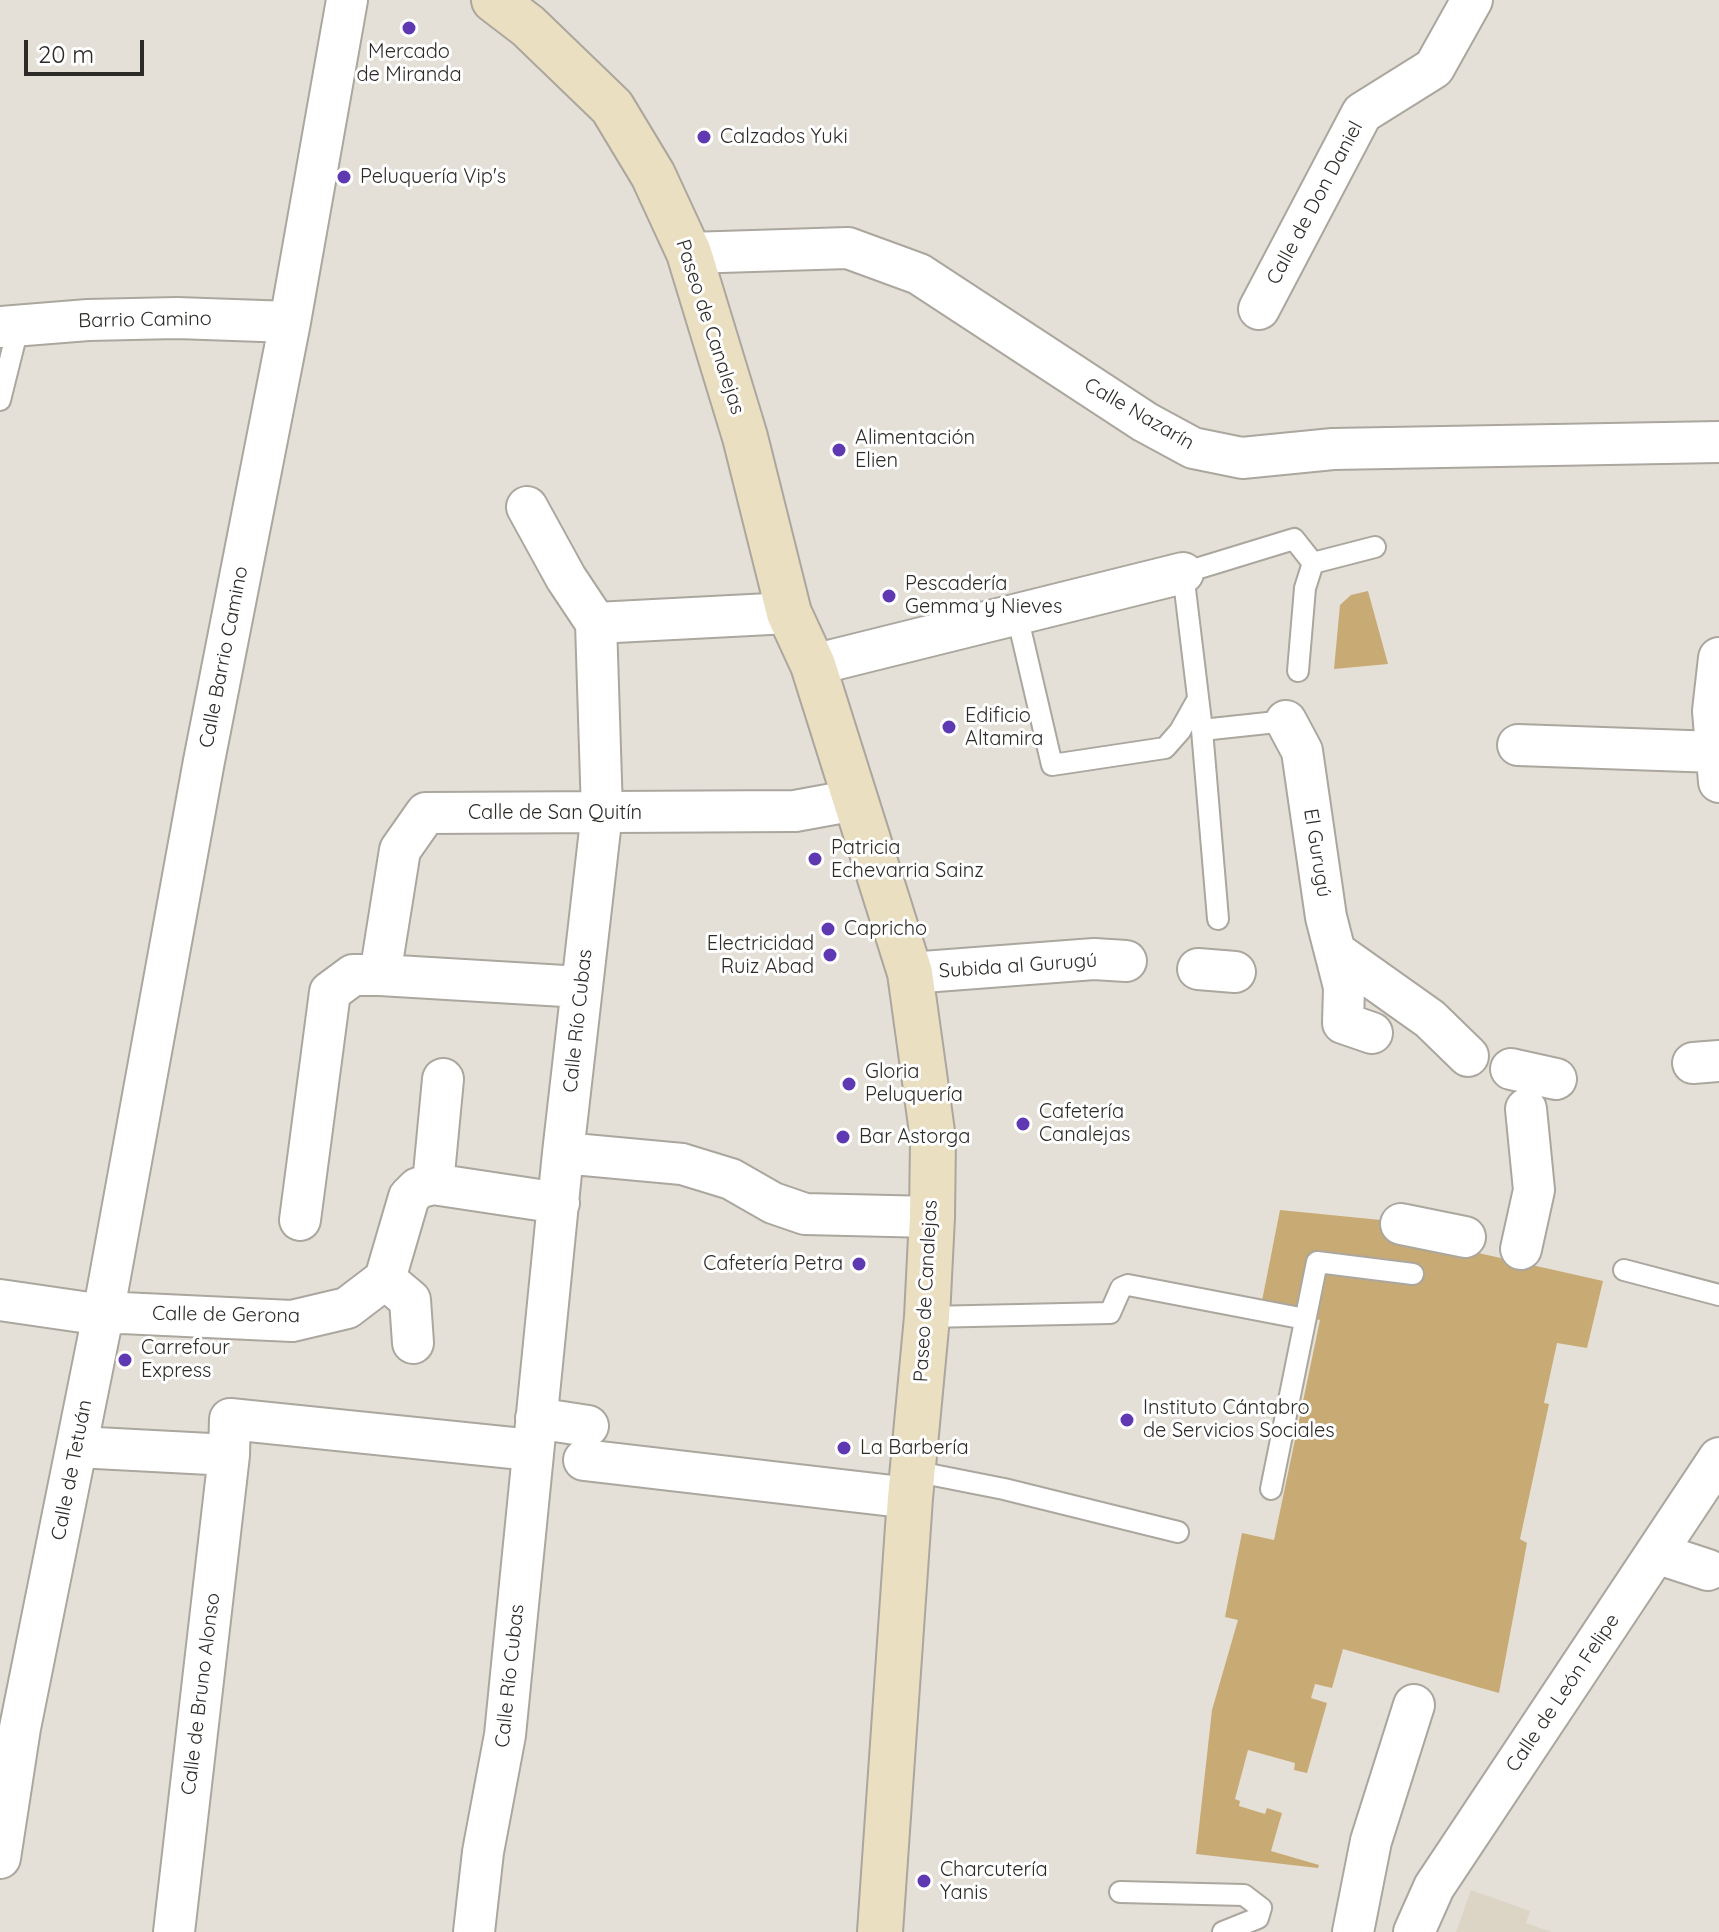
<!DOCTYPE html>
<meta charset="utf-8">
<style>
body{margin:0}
#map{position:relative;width:1719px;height:1932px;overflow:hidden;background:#e5e0d7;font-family:Quicksand,sans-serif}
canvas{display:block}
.scale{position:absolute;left:24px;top:40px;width:120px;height:36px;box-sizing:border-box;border:4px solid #2d2b28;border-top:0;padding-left:10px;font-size:24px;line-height:28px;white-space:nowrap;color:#2d2b28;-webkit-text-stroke:6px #fff;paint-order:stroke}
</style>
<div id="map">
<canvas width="1719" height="1932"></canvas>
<div class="scale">20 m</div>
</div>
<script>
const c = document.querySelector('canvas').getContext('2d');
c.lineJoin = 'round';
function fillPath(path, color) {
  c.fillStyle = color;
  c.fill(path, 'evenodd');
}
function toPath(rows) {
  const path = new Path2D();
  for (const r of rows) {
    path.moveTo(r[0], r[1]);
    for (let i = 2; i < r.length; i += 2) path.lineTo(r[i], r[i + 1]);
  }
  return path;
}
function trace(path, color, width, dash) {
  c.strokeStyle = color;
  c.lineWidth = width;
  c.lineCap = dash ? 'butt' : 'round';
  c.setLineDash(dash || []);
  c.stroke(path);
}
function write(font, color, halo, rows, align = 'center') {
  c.font = font + ' Quicksand,sans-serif';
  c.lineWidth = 6;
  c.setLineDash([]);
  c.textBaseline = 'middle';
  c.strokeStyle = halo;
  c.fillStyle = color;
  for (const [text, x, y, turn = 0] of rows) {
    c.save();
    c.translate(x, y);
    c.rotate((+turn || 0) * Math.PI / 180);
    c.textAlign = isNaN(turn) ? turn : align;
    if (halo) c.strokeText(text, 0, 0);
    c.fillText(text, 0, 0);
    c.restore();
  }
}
fillPath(toPath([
 [1471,1890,1530,1911,1526,1923,1552,1932,1456,1932]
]), '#dcd4c5');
fillPath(toPath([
 [1368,591,1388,664,1334,669,1340,605,1351,595],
 [1280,1210,1391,1221,1443,1245,1603,1281,1587,1348,1557,1343,1544,1403,1549,1404,1520,1539,1527,1543,1499,1693,1343,1649,1332,1688,1315,1684,1311,1698,1327,1703,1307,1773,1294,1770,1295,1763,1248,1750,1235,1799,1240,1801,1239,1806,1265,1814,1267,1808,1282,1813,1271,1851,1319,1865,1318,1868,1196,1854,1212,1710,1238,1620,1225,1617,1242,1533,1274,1540,1320,1320,1261,1306]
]), '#c8aa74');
const lane = toPath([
 [0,400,19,324],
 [1017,615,1052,765,1165,748,1180,731,1198,699],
 [1298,671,1305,588,1313,563,1375,547],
 [1202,730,1286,721],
 [1218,919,1202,730,1183,573,1294,539,1313,563],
 [1624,1270,1719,1295],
 [927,1317,1110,1313,1121,1288,1128,1285,1305,1319],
 [913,1471,1004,1489,1178,1532],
 [1271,1489,1317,1262,1413,1274],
 [1120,1892,1244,1895,1261,1908,1258,1918,1223,1932]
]);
const street = toPath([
 [689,253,848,248,919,274,1145,422,1193,448,1242,458,1333,449,1719,442],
 [1259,309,1362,113,1434,68,1472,0],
 [0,327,88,320,177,318,290,322],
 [596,623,789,613],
 [1719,658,1713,711,1719,782],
 [813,665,1183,573],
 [1286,721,1302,751,1326,917,1344,987,1343,1023,1372,1033],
 [1518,745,1716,752],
 [1337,953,1430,1019,1468,1056],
 [1198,969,1235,972],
 [910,973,1094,959,1126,961],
 [581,987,380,975,400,850,426,813,795,811,855,800],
 [1693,1063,1719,1061],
 [1511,1069,1556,1079],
 [563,1153,682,1164,731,1179,773,1203,805,1214,932,1217],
 [433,1184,443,1079],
 [300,1220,330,992,353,975,380,975],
 [1401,1224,1465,1237],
 [1521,1249,1534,1190,1526,1109],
 [385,1279,410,1300,413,1343],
 [0,1300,103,1315,122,1313,292,1321,347,1308,385,1279,409,1197,418,1188,433,1184,559,1203],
 [536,1418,588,1426],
 [77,1447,229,1455],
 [584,1460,910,1498],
 [1656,1553,1708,1570],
 [0,1858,20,1728,103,1315,204,761,290,322,347,0],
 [174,1932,229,1455,230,1419,532,1450],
 [474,1932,483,1852,505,1735,563,1153,602,812,596,623,566,578,527,507],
 [1353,1932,1371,1841,1414,1705],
 [1414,1932,1434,1887,1719,1458]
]);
const secondary = toPath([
 [494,0,528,26,612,107,653,175,689,253,745,437,789,613,813,665,910,973,933,1139,932,1217,927,1317,910,1498,880,1932]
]);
trace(lane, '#aba69e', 24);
trace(street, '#aba69e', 44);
trace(secondary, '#aba69e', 48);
trace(lane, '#fff', 20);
trace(street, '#fff', 40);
trace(secondary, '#ebdfc2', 44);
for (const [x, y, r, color] of [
 [409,28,8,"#5e39b1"],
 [704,137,8,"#5e39b1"],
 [344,177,8,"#5e39b1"],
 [839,450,8,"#5e39b1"],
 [889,596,8,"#5e39b1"],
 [949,727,8,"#5e39b1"],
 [815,859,8,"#5e39b1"],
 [828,929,8,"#5e39b1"],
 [830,955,8,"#5e39b1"],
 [849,1084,8,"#5e39b1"],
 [1023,1124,8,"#5e39b1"],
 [843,1137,8,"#5e39b1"],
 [859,1264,8,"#5e39b1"],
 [125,1360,8,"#5e39b1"],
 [1127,1420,8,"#5e39b1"],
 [844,1448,8,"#5e39b1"],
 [924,1881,8,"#5e39b1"]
]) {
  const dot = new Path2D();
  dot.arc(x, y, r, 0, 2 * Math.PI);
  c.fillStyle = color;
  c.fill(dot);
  trace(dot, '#fff', 3);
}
write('20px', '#2d2b28', '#fff', [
 ["Mercado",409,52,"center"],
 ["de Miranda",409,75,"center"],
 ["Calzados Yuki",720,137],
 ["Peluquería Vip's",360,177],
 ["Alimentación",855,438],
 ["Elien",855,461],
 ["Pescadería",905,584],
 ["Gemma y Nieves",905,607],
 ["Edificio",965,716],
 ["Altamira",965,739],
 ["Patricia",831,848],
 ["Echevarria Sainz",831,871],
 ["Capricho",844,929],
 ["Electricidad",814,944,"right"],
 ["Ruiz Abad",814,967,"right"],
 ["Gloria",865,1072],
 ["Peluquería",865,1095],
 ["Cafetería",1039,1112],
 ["Canalejas",1039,1135],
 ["Bar Astorga",859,1137],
 ["Cafetería Petra",843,1264,"right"],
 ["Carrefour",141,1348],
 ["Express",141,1371],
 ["Instituto Cántabro",1143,1408],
 ["de Servicios Sociales",1143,1431],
 ["La Barbería",860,1448],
 ["Charcutería",940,1870],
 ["Yanis",940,1893]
], 'left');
write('20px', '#2d2b28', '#fff', [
 ["Calle de Don Daniel",1315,203,-62],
 ["Barrio Camino",145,320,-1],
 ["Paseo de Canalejas",710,327,72],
 ["Calle Nazarín",1139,414,30],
 ["Calle Barrio Camino",224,657,-79],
 ["Calle de San Quitín",555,813],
 ["El Gurugú",1317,853,81],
 ["Subida al Gurugú",1018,966,-4],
 ["Calle Río Cubas",578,1021,-84],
 ["Paseo de Canalejas",926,1291,-87],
 ["Calle de Gerona",226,1315,1],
 ["Calle de Tetuán",72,1470,-79],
 ["Calle Río Cubas",510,1676,-84],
 ["Calle de León Felipe",1563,1693,-56],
 ["Calle de Bruno Alonso",201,1694,-83]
]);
</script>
